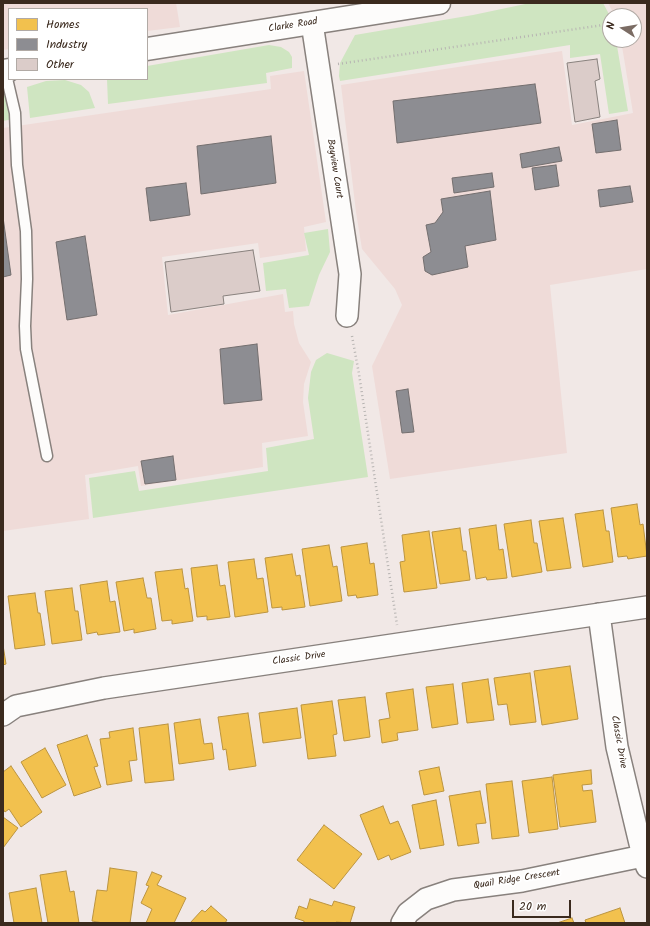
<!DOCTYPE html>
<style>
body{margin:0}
#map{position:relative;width:650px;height:926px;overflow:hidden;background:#f1e8e6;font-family:Kalam,sans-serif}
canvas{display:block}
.frame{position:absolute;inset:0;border:4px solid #3b2a1e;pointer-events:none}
.legend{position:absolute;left:8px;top:8px;width:140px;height:72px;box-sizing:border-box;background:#fff;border:1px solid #b1aaa5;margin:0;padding:5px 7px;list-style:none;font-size:12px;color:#3b2a1e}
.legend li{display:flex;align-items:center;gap:8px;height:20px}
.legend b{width:20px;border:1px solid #b1aaa5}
.north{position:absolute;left:602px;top:8px;width:40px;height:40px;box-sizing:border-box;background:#fff;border:1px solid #b1aaa5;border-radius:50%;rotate:282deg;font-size:11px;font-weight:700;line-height:16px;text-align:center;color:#3b2a1e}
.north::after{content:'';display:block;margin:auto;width:14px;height:18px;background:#7b6c64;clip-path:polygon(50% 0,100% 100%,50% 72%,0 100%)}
.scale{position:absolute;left:512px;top:900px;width:59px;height:18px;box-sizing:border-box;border:2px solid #3b2a1e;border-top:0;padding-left:5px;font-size:12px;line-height:14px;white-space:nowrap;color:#3b2a1e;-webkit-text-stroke:3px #fff;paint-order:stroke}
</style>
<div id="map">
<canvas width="650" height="926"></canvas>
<div class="frame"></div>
<ul class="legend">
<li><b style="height:11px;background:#f2c14e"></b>Homes</li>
<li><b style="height:11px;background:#8d8d92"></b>Industry</li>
<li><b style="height:11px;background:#dbccc9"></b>Other</li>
</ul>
<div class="north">N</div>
<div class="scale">20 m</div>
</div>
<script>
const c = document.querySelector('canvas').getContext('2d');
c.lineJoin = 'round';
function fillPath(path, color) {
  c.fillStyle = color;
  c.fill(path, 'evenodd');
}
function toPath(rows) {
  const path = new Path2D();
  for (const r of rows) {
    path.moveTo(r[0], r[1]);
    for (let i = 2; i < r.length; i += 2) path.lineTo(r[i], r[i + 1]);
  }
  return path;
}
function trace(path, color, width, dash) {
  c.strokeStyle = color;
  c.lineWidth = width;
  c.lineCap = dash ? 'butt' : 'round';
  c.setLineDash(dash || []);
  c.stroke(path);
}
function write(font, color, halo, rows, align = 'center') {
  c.font = font + ' Kalam,sans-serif';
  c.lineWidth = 4;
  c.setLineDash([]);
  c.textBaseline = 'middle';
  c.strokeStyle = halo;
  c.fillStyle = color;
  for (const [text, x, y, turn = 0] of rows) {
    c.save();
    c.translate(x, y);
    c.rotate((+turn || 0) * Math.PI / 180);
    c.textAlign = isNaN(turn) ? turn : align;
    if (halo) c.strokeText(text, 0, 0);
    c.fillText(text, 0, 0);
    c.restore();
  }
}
fillPath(toPath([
 [3,3,176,3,180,27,147,31,147,9,9,9,9,49,3,50],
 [608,3,647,3,647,269,550,285,567,453,390,479,372,366,402,305,395,289,362,249,356,212,341,85,562,51,572,125,633,113,621,40,634,40,634,16,615,16],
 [304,71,326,222,304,227,306,251,260,258,258,243,162,257,168,315,283,294,285,312,293,311,294,324,299,343,311,362,304,384,303,402,308,436,262,443,263,467,141,486,138,466,85,475,89,519,3,531,3,128,271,89,270,76]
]), '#efdbd8');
fillPath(toPath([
 [530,3,603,3,610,16,610,40,616,40,628,111,609,114,600,54,570,58,570,45,340,81,339,76,340,63,355,35,473,15],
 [269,45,281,47,289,52,292,57,292,68,266,73,267,83,108,104,107,79,147,79,147,66],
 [65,80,81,85,89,92,95,108,30,118,27,87,46,81],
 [3,90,8,95,13,119,3,121],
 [328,229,330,252,319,275,309,306,289,308,286,289,266,291,263,263,309,255,304,233],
 [327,353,354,361,352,373,368,477,93,518,89,478,135,471,139,491,268,471,266,448,314,439,308,398,311,372,316,360]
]), '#cfe5c1');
const homes = toPath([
 [637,504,640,525,643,524,647,556,628,559,627,556,618,557,611,508,637,504],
 [603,510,606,531,609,531,613,562,583,567,575,514,603,510],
 [563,518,571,568,547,571,539,521,563,518],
 [531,520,534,543,537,543,542,572,512,577,504,524,531,520],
 [496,525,499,550,503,549,507,578,487,580,486,577,476,579,469,529,496,525],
 [460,528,463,551,466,551,470,580,440,584,432,532,460,528],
 [429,531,437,588,404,592,400,562,405,561,402,535,429,531],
 [367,543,370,564,374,563,378,595,357,598,356,595,348,596,341,547,367,543],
 [329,545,333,567,337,566,342,601,310,606,302,549,329,545],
 [292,554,296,576,300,575,305,607,282,610,282,607,272,608,265,558,292,554],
 [254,559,257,579,263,578,268,612,235,617,228,562,254,559],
 [217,565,220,586,225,585,230,617,207,620,207,616,197,617,191,568,217,565],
 [182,569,185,589,188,588,193,621,172,624,172,620,162,621,155,572,182,569],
 [143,578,147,598,151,598,156,629,134,633,134,629,124,631,116,582,143,578],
 [107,581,110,602,115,601,120,632,98,635,97,632,87,634,80,585,107,581],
 [72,588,75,611,78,611,82,640,52,644,45,591,72,588],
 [35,593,38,613,40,613,45,645,15,649,8,596,35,593],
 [3,645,6,664,3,665,3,645],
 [570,666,578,719,542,725,534,671,570,666],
 [530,673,536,722,510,725,507,704,498,705,494,678,530,673],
 [488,679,494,720,467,723,462,683,488,679],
 [453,684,458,724,432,728,426,687,453,684],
 [413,689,418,730,397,733,398,740,382,743,379,720,390,718,386,693,413,689],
 [365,697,370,737,344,741,338,700,365,697],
 [332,701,337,734,333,735,336,756,308,759,301,705,332,701],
 [297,708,301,738,263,743,259,713,297,708],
 [248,713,256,766,229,770,226,749,223,750,218,717,248,713],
 [200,719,204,744,212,743,214,759,179,764,174,723,200,719],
 [168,724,174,780,145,783,139,728,168,724],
 [133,728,137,760,129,761,132,781,107,785,100,739,110,738,109,732,133,728],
 [87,735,98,766,94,767,101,787,74,796,57,745,87,735],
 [45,748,66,785,42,798,21,762,45,748],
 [11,766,42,812,21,827,9,809,5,812,3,809,3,772,11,766],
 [439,767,444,791,424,795,419,771,439,767],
 [591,770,592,784,582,785,583,791,592,790,596,822,560,827,553,775,591,770],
 [552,777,558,829,529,833,522,781,552,777],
 [512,781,519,836,492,839,486,784,512,781],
 [480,791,486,823,476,824,479,843,458,846,449,796,480,791],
 [436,800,444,845,420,849,412,805,436,800],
 [383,806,390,824,398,821,411,852,391,860,389,855,378,860,360,815,383,806],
 [3,817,18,828,3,848,3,817],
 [324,825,362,854,334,889,297,860,324,825],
 [110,868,137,872,130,923,103,923,92,921,97,890,107,891,110,868],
 [66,871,70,892,74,891,79,923,48,923,40,875,66,871],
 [152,872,162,876,157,885,186,898,174,923,146,923,152,909,141,903,149,886,146,885,152,872],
 [36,888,42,923,14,923,9,893,36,888],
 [310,899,332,906,334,901,355,907,350,923,336,922,336,923,304,923,304,921,295,918,299,906,307,909,310,899],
 [211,906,227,920,225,923,190,923,202,910,205,912,211,906],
 [620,908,625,923,586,923,585,920,620,908],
 [572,918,574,923,557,923,572,918]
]);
fillPath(homes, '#f2c14e');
trace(homes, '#bb9440', 1);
const industry = toPath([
 [535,84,541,123,397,143,393,101,535,84],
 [617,120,621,150,596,153,592,124,617,120],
 [271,136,276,183,201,194,197,146,271,136],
 [559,147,562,161,522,168,520,154,559,147],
 [556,165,559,186,535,190,532,168,556,165],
 [492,173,494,187,454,193,452,178,492,173],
 [186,183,190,215,150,221,146,188,186,183],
 [630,186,633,202,600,207,598,190,630,186],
 [490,191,496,240,465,246,468,267,432,275,425,271,423,257,431,252,426,225,435,223,443,212,441,199,490,191],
 [3,217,11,275,3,277,3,217],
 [85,236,97,315,67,320,56,242,85,236],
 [257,344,262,400,224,404,220,349,257,344],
 [408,389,414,432,402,433,396,391,408,389],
 [173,456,176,480,145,484,141,461,173,456]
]);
fillPath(industry, '#8d8d92');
trace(industry, '#746f6f', 1);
const building = toPath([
 [597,59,600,79,595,81,600,117,575,122,567,63,597,59],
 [253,250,260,291,223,296,224,304,171,312,165,262,253,250]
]);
fillPath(building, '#dbccc9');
trace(building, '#88817d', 1);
const service = toPath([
 [5,70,15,113,17,165,26,231,27,279,25,326,26,349,47,456]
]);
const minor = toPath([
 [312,23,350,274,347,316],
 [599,614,617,747,643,856,647,867],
 [3,715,16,706,104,688,647,607],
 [402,923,408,913,426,899,453,890,522,881,643,856]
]);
const secondary = toPath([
 [147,49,439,3],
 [3,71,9,70]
]);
trace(service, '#88817d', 13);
trace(minor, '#88817d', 24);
trace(secondary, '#88817d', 25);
trace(toPath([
 [338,64,610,24],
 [352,336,359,374,397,625]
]), '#b7b4b2', 2.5, [1, 3]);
trace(service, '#fdfcfb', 10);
trace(minor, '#fdfcfb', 21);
trace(secondary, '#fdfcfb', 22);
write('10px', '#3b2a1e', '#fff', [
 ["Clarke Road",293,26,-9],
 ["Bayview Court",334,169,81],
 ["Classic Drive",299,659,-8],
 ["Classic Drive",618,742,80],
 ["Quail Ridge Crescent",517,880,-9]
]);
</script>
